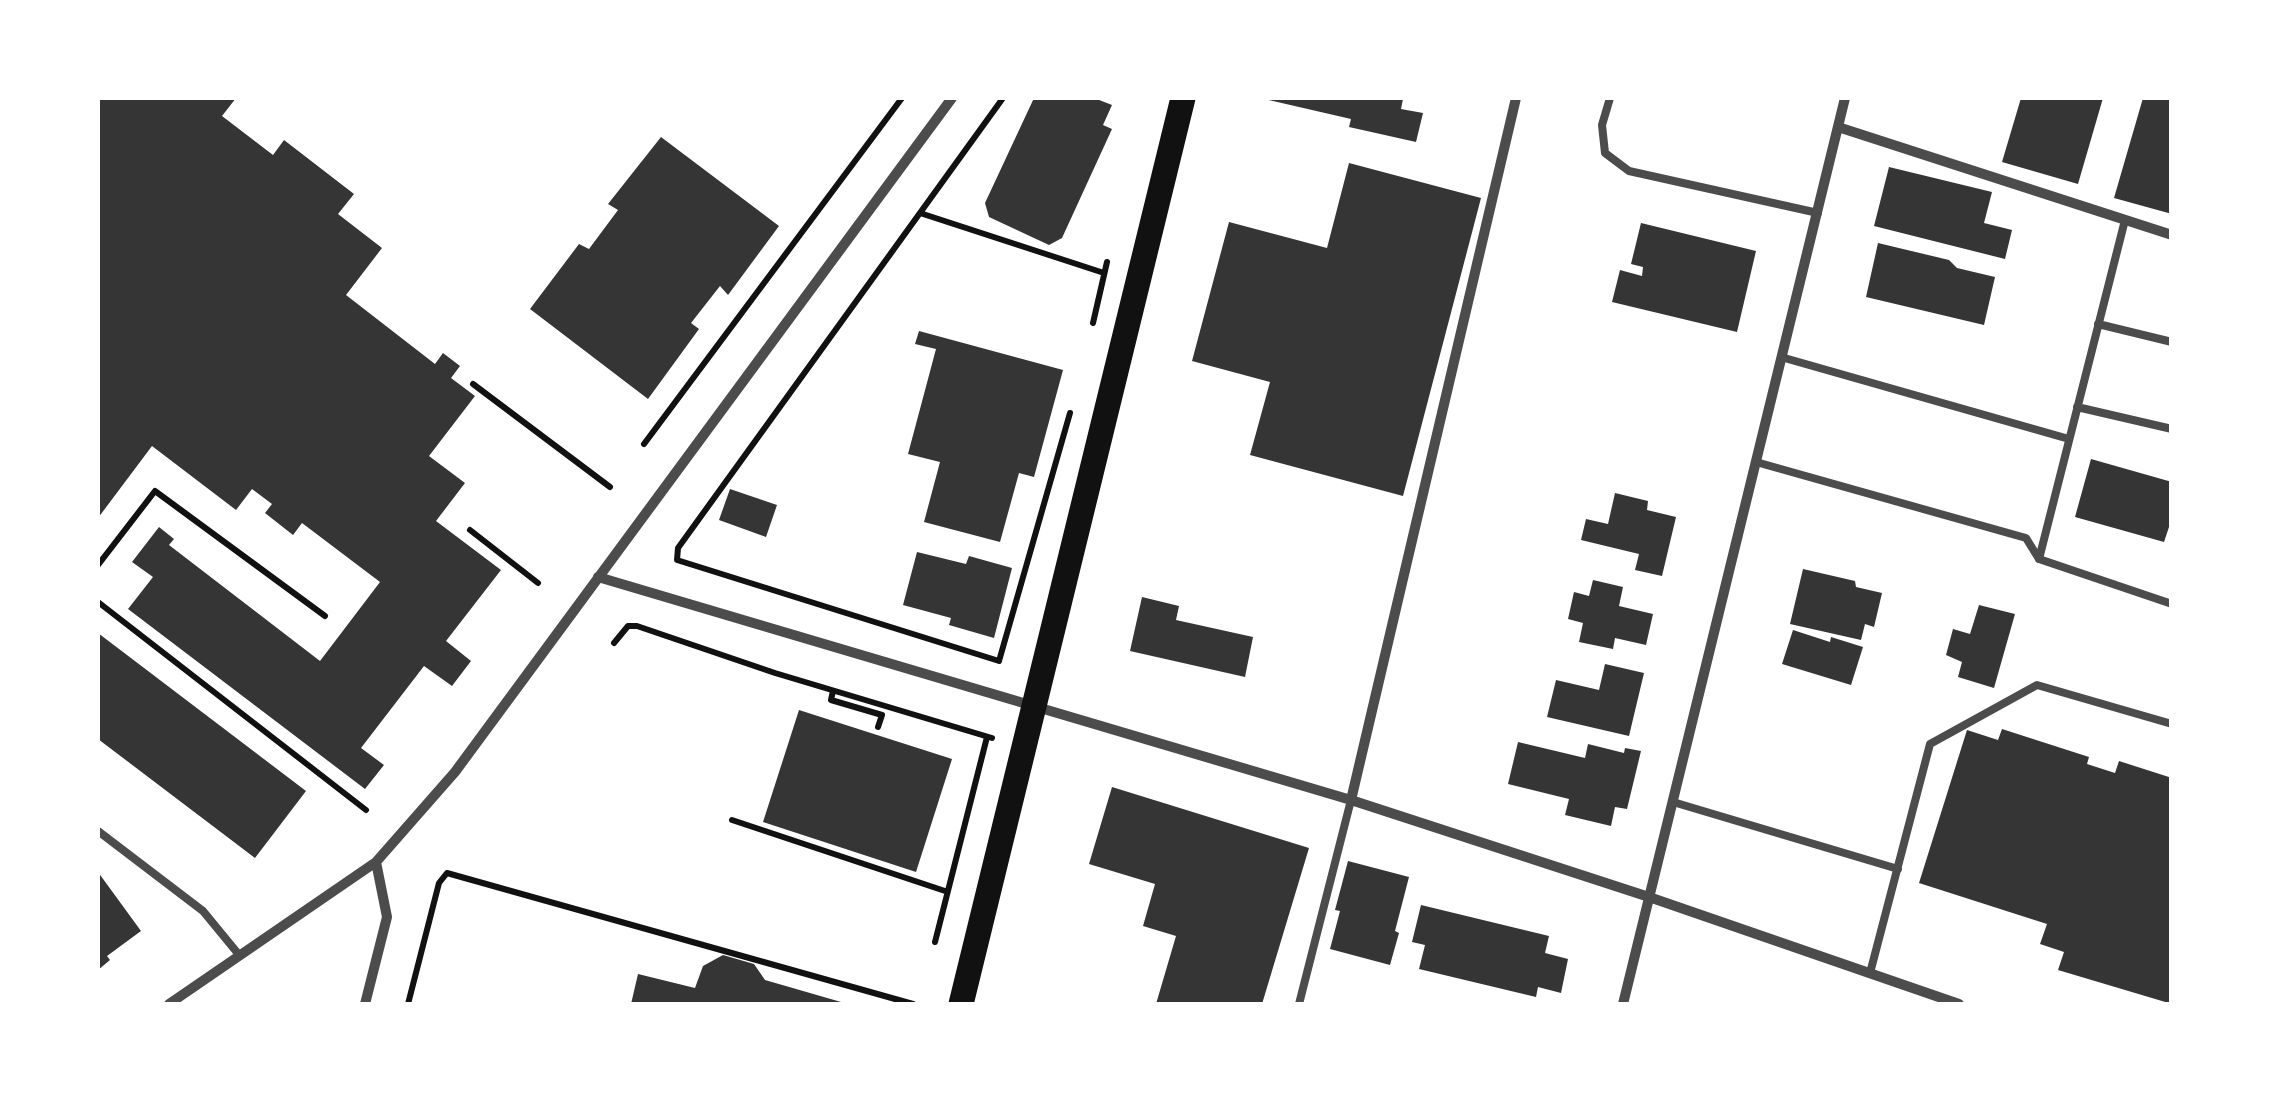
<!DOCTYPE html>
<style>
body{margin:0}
#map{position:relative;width:2269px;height:1102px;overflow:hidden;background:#fff;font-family:Cabin,sans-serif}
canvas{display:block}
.frame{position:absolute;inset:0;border:100px solid #fff;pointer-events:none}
</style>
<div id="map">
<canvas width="2269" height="1102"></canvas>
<div class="frame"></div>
</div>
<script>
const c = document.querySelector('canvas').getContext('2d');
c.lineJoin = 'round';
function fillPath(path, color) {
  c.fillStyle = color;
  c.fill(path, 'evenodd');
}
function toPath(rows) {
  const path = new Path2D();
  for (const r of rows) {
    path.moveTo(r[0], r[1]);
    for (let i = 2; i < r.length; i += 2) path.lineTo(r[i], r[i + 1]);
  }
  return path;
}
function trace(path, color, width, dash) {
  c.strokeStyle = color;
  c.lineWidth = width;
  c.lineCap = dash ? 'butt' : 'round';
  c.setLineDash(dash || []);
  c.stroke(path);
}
fillPath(toPath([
 [98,98,236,98,222,116,273,155,284,140,354,194,338,214,382,248,346,295,435,364,443,353,460,366,451,378,475,396,429,456,465,483,436,521,501,570,446,641,471,661,452,686,424,666,361,748,384,765,365,789,128,609,153,577,132,562,159,527,174,539,169,545,320,661,380,582,302,523,293,535,265,513,272,504,252,489,236,510,152,446,98,518],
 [1034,98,1094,98,1112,105,1103,125,1112,129,1062,238,1049,245,989,217,985,203],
 [1260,98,1397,98,1403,99,1401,109,1423,113,1416,142,1349,127,1351,119],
 [2021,98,2103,98,2078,184,2002,162],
 [2143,98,2172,98,2172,214,2114,198],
 [661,137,779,226,728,295,720,286,691,323,699,329,648,399,530,309,579,244,589,249,618,210,608,204],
 [1349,163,1481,198,1403,496,1250,455,1270,382,1192,361,1229,222,1327,248],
 [1889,167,1992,192,1984,223,2012,230,2005,259,1874,226],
 [1641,223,1756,251,1737,332,1612,302,1620,270,1642,276,1643,267,1631,264],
 [1878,243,1949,260,1957,268,1995,277,1984,325,1866,297],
 [919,331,1063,370,1034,477,1019,473,1000,542,924,522,940,462,908,454,936,349,915,344],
 [2091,459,2172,482,2172,518,2164,542,2075,517],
 [730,489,777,505,766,537,719,520],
 [1615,493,1648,501,1647,510,1676,517,1662,576,1635,570,1639,554,1581,540,1586,519,1608,524],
 [917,552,966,564,969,556,1012,568,994,638,949,625,951,618,903,605],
 [1803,569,1855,581,1856,587,1882,593,1874,627,1865,624,1861,640,1790,624],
 [1593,580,1623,587,1619,606,1653,614,1646,645,1615,638,1613,649,1579,642,1583,623,1568,619,1574,592,1589,596],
 [1142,597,1179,606,1176,620,1253,637,1245,677,1130,651],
 [1979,605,2015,614,1994,688,1958,677,1962,662,1946,655,1953,629,1970,634],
 [1793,630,1830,642,1831,637,1863,647,1851,685,1782,664],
 [98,633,306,791,255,858,98,739],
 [1605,664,1644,673,1629,736,1547,717,1556,680,1599,690],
 [799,710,952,759,916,872,763,822],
 [2002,729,2089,757,2087,764,2115,773,2119,761,2172,778,2172,1004,2058,970,2064,952,2040,944,2047,924,1919,883,1967,730,1998,740],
 [1518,742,1585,758,1588,744,1624,753,1625,748,1641,751,1627,809,1615,807,1611,826,1565,815,1569,799,1508,784],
 [1112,787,1309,848,1262,1004,1156,1004,1176,936,1143,926,1155,884,1089,864],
 [1348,861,1409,877,1395,931,1399,933,1390,965,1330,949,1340,911,1335,910],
 [98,872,141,931,107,956,110,960,98,970],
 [1421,905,1549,936,1545,953,1568,959,1561,993,1538,987,1536,997,1419,969,1425,945,1412,942],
 [723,955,754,964,765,980,848,1004,631,1004,638,974,695,988,703,966]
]), '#353535');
trace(toPath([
 [1003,98,678,548,677,560,999,661,1070,413],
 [920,213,1104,273],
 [1093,323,1107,262],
 [473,384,610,487],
 [644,444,902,98],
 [470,530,538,583],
 [98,565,155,491,325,616],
 [98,602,366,810],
 [614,643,628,626,637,626,775,673,992,738],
 [833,691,831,700,882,715,878,727],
 [732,820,945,891],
 [935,942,987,737],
 [408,1004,439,883,447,873,913,1004]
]), '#111', 6);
trace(toPath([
 [1610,98,1602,125,1605,153,1629,171,1818,213],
 [2098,324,2172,342],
 [1781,357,2069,439],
 [2077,407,2172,429],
 [1756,462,2026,538,2039,559,2172,604],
 [2039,559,2125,220],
 [1673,802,1898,869],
 [98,831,203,911,240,956],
 [1870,973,1930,744,2037,685,2172,724],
 [1299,1004,1351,800]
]), '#4c4c4c', 8);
trace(toPath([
 [1838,127,2172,235],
 [598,577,1351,800,1649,897,1959,1004],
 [1351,800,1516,98],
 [169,1004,376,862,455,772,952,98],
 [365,1004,387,917,376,862],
 [1623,1004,1845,98]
]), '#4c4c4c', 10);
trace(toPath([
 [961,1004,1183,98]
]), '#111', 25);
</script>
